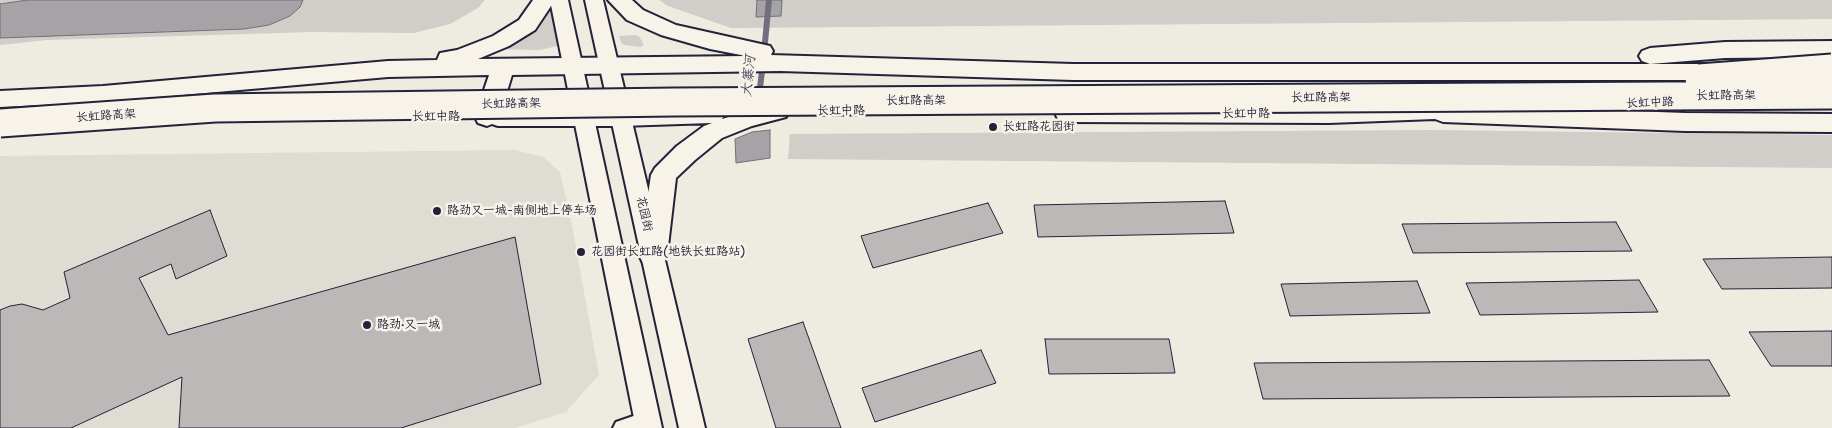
<!DOCTYPE html>
<meta charset="utf-8">
<style>
body{margin:0}
canvas{display:block;background:#eeebe1}
</style>
<canvas width="1832" height="428"></canvas>
<script>
const c = document.querySelector('canvas').getContext('2d');
c.lineJoin = 'round';
function fillPath(path, color) {
  c.fillStyle = color;
  c.fill(path, 'evenodd');
}
function toPath(rows) {
  const path = new Path2D();
  for (const r of rows) {
    path.moveTo(r[0], r[1]);
    for (let i = 2; i < r.length; i += 2) path.lineTo(r[i], r[i + 1]);
  }
  return path;
}
function trace(path, color, width, dash) {
  c.strokeStyle = color;
  c.lineWidth = width;
  c.lineCap = dash ? 'butt' : 'round';
  c.setLineDash(dash || []);
  c.stroke(path);
}
function write(font, color, halo, rows, align = 'center') {
  c.font = font + ' "Shantell Sans","LXGW WenKai TC",sans-serif';
  c.lineWidth = 5;
  c.setLineDash([]);
  c.textBaseline = 'middle';
  c.strokeStyle = halo;
  c.fillStyle = color;
  for (const [text, x, y, turn = 0] of rows) {
    c.save();
    c.translate(x, y);
    c.rotate((+turn || 0) * Math.PI / 180);
    c.textAlign = isNaN(turn) ? turn : align;
    if (halo) c.strokeText(text, 0, 0);
    c.fillText(text, 0, 0);
    c.restore();
  }
}
fillPath(toPath([
 [515,150,543,157,560,172,572,225,599,375,566,412,515,428,0,428,0,156]
]), '#dfdcd4');
fillPath(toPath([
 [0,0,485,0,478,8,450,24,414,33,312,32,47,40,0,45],
 [659,0,1832,0,1832,19,731,28,668,6],
 [555,5,561,43,557,46,540,50,486,49,545,7],
 [634,35,639,36,644,45,641,47,624,45,621,43,619,36],
 [1432,130,1832,135,1832,168,788,159,790,134]
]), '#d1cdc9');
const water = toPath([
 [27,0,303,0,300,7,290,16,269,25,244,29,0,38,0,4,27,0],
 [757,0,782,0,781,16,756,17,757,0],
 [770,130,770,158,736,163,735,139,752,132,770,130]
]);
fillPath(water, '#a6a3a6');
trace(water, '#716f7b', 1);
trace(toPath([
 [764,53,769,0],
 [759,96,763,63]
]), '#716f7b', 6);
const building = toPath([
 [1225,201,1234,233,1038,237,1034,205,1225,201],
 [988,203,1003,233,873,268,861,236,988,203],
 [210,210,227,256,176,279,171,264,139,278,168,335,515,237,541,384,401,428,179,428,182,377,71,428,0,428,0,310,10,306,22,304,43,310,70,298,64,272,210,210],
 [1616,222,1632,251,1413,253,1402,224,1616,222],
 [1832,257,1832,288,1722,289,1703,259,1832,257],
 [1639,280,1658,312,1480,315,1466,283,1639,280],
 [1417,281,1430,313,1290,316,1281,284,1417,281],
 [803,322,841,428,776,428,748,339,803,322],
 [1832,331,1832,366,1771,366,1749,332,1832,331],
 [1045,339,1169,339,1175,373,1049,374,1045,339],
 [981,350,996,383,875,422,862,388,981,350],
 [1709,360,1730,396,1263,399,1254,363,1709,360]
]);
fillPath(building, '#bbb8b7');
trace(building, '#22223b', 1);
const minor = toPath([
 [648,411,655,414,657,420,655,426,650,428,613,428,616,422,648,411]
]);
const secondary = toPath([
 [550,0,568,0,662,428,636,428,550,0],
 [585,0,603,0,705,428,679,428,585,0]
]);
const primary = toPath([
 [533,0,555,0,535,30,509,46,478,59,746,56,710,49,661,35,627,20,608,0,632,0,643,10,676,25,770,46,773,51,771,55,1073,64,1723,64,1731,66,1735,72,1731,78,1723,80,1073,80,780,71,512,75,502,108,621,108,713,105,722,108,725,114,722,119,777,102,786,105,789,111,786,117,752,126,722,138,695,160,676,178,667,255,663,263,653,266,643,263,639,255,651,175,655,168,677,146,704,126,712,123,621,126,498,126,492,124,487,126,478,123,475,117,489,75,388,77,103,102,0,107,0,91,103,86,388,61,437,60,440,53,457,50,493,36,519,20,533,0],
 [1832,41,1832,57,1725,58,1650,64,1642,61,1639,56,1642,51,1650,48,1725,42,1832,41],
 [1461,101,1470,105,1685,113,1832,114,1832,132,1685,131,1443,122,1435,119,1329,123,1067,122,1058,119,1055,113,1058,107,1067,104,1329,105,1461,101]
]);
trace(minor, '#22223b', 4);
trace(secondary, '#22223b', 4);
trace(primary, '#22223b', 4);
fillPath(minor, '#f7f3e8');
fillPath(secondary, '#f7f3e8');
fillPath(primary, '#f7f3e8');
const trunkBridge = toPath([
 [1699,78,1832,68],
 [0,123,215,108,675,102,1832,95]
]);
trace(trunkBridge, '#22223b', 31, []);
trace(trunkBridge, '#f7f3e8', 27);
for (const [x, y, r, color] of [
 [993,127,5,"#22223b"],
 [437,211,5,"#22223b"],
 [581,252,5,"#22223b"],
 [367,325,5,"#22223b"]
]) {
  const dot = new Path2D();
  dot.arc(x, y, r, 0, 2 * Math.PI);
  c.fillStyle = color;
  c.fill(dot);
  trace(dot, '#f7f3e8', 2);
}
write('12px', '#22223b', '#f7f3e8', [
 ["长虹路高架",1726,96],
 ["长虹路高架",1321,98],
 ["长虹路高架",916,101],
 ["长虹中路",1650,103,-2],
 ["长虹路高架",511,104,-1],
 ["长虹中路",841,111],
 ["长虹中路",1246,114],
 ["长虹路高架",106,116,-4],
 ["长虹中路",436,117],
 ["花园街",644,214,77]
]);
write('12px', '#22223b', '#f7f3e8', [
 ["长虹路花园街",1003,127],
 ["路劲又一城-南侧地上停车场",447,211],
 ["花园街长虹路(地铁长虹路站)",591,252],
 ["路劲·又一城",377,325]
], 'left');
write('italic 14px', '#504f60', '#f7f3e8', [
 ["大寨河",749,76,-84]
]);
</script>
